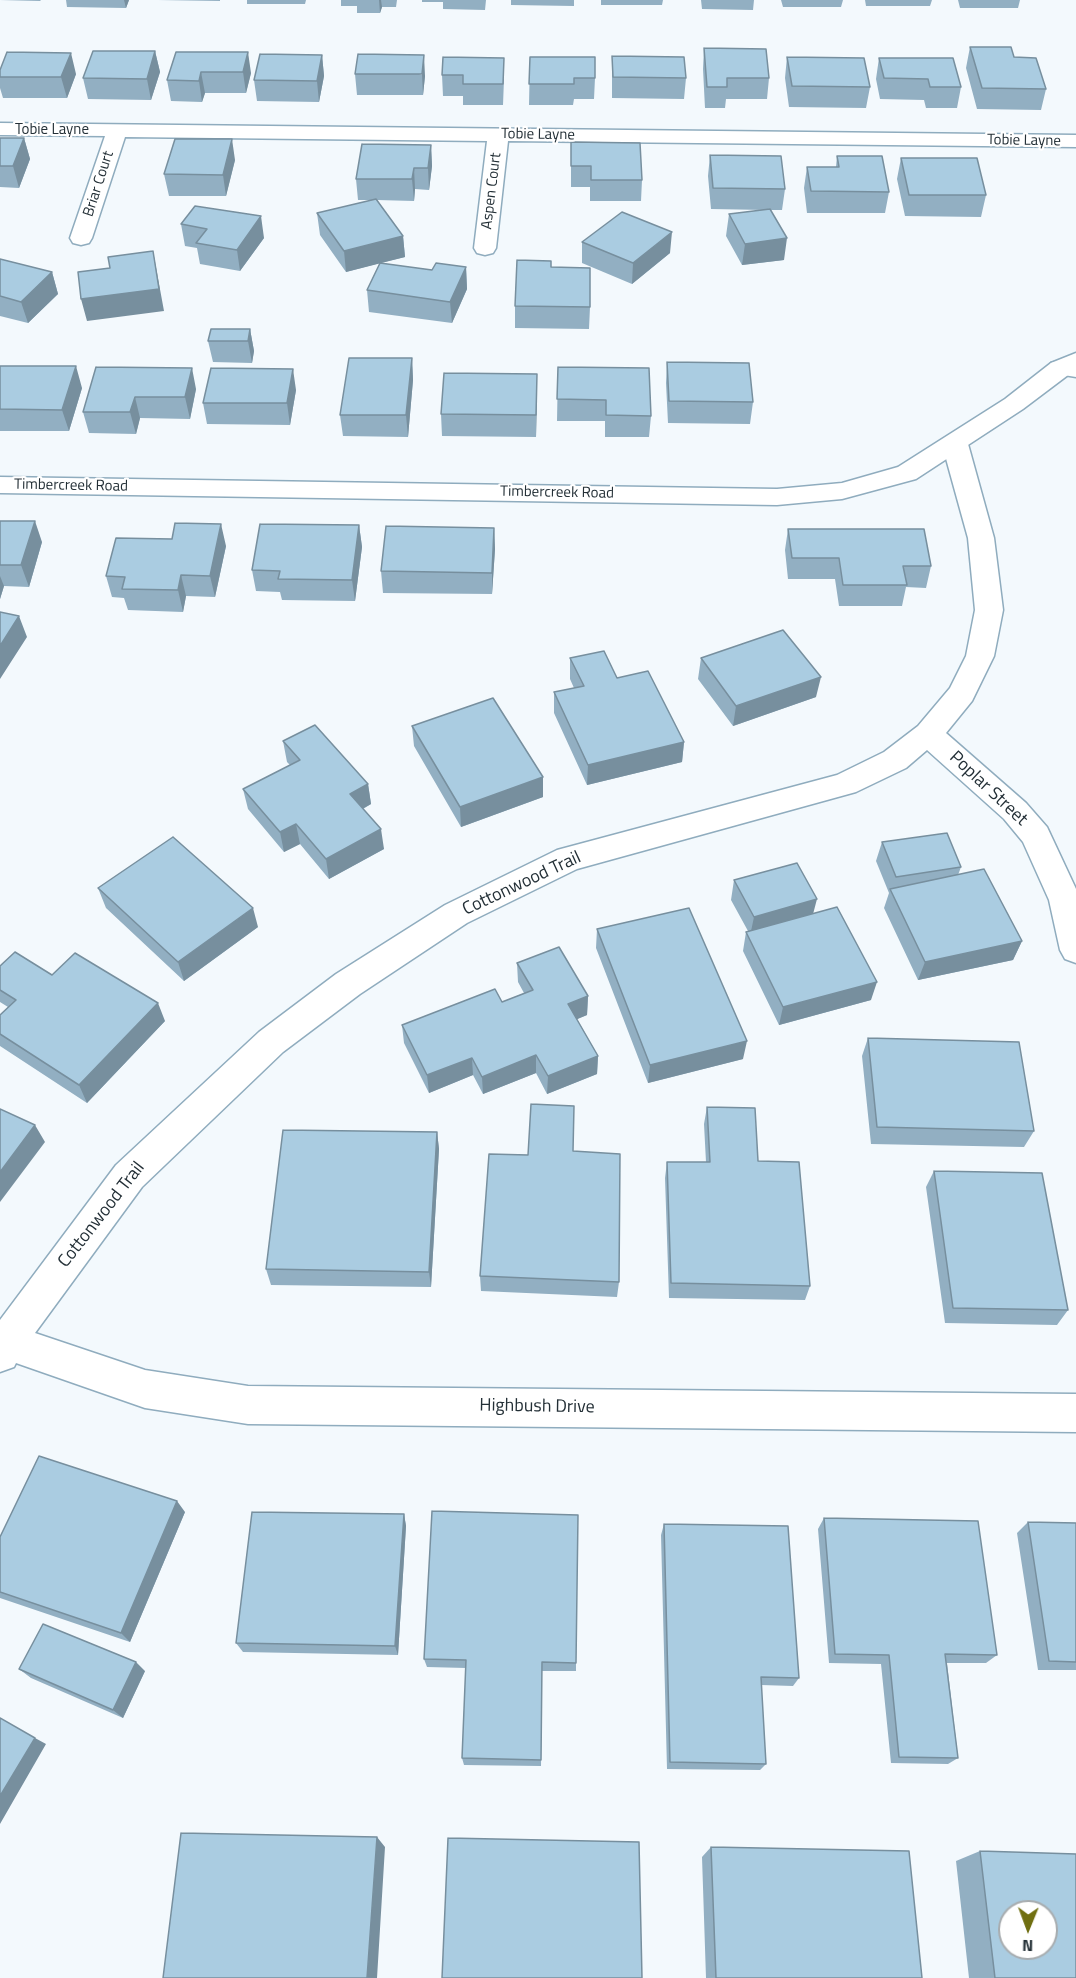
<!DOCTYPE html>
<style>
body{margin:0}
#map{position:relative;width:1076px;height:1978px;overflow:hidden;background:#f3f9fd;font-family:"Titillium Web",sans-serif}
canvas{display:block}
.north{position:absolute;left:998px;top:1900px;width:60px;height:60px;box-sizing:border-box;background:#fff;border:2px solid #a7acaf;border-radius:50%;rotate:181deg;font-size:16px;font-weight:700;line-height:24px;text-align:center;color:#232f36}
.north::after{content:'';display:block;margin:auto;width:21px;height:27px;background:#706f11;clip-path:polygon(50% 0,100% 100%,50% 72%,0 100%)}
</style>
<div id="map">
<canvas width="1076" height="1978"></canvas>
<div class="north">N</div>
</div>
<script>
const c = document.querySelector('canvas').getContext('2d');
c.lineJoin = 'round';
function toPath(rows) {
  const path = new Path2D();
  for (const r of rows) {
    path.moveTo(r[0], r[1]);
    for (let i = 2; i < r.length; i += 2) path.lineTo(r[i], r[i + 1]);
  }
  return path;
}
function trace(path, color, width, dash) {
  c.strokeStyle = color;
  c.lineWidth = width;
  c.lineCap = dash ? 'butt' : 'round';
  c.setLineDash(dash || []);
  c.stroke(path);
}
function fillPath(path, color) {
  c.fillStyle = color;
  c.fill(path, 'evenodd');
}
function write(font, color, halo, rows, align = 'center') {
  c.font = font + ' "Titillium Web",sans-serif';
  c.lineWidth = 4.5;
  c.setLineDash([]);
  c.textBaseline = 'middle';
  c.strokeStyle = halo;
  c.fillStyle = color;
  for (const [text, x, y, turn = 0] of rows) {
    c.save();
    c.translate(x, y);
    c.rotate((+turn || 0) * Math.PI / 180);
    c.textAlign = isNaN(turn) ? turn : align;
    if (halo) c.strokeText(text, 0, 0);
    c.fillText(text, 0, 0);
    c.restore();
  }
}
const minor = toPath([
 [0,123,1076,135,1076,147,508,141,496,248,493,253,485,255,477,253,474,248,487,141,125,137,92,238,89,243,81,245,73,243,70,238,105,136,0,135,0,123],
 [955,436,964,438,968,444,994,538,1003,610,994,656,972,701,946,733,1026,803,1047,827,1076,889,1076,963,1065,959,1060,950,1049,900,1023,842,1004,819,927,750,906,768,856,792,577,869,467,923,360,994,283,1052,142,1187,35,1333,145,1370,248,1386,1076,1394,1076,1432,248,1424,145,1408,16,1363,14,1367,0,1372,0,1320,116,1165,259,1032,336,974,445,905,557,850,837,775,884,752,918,726,950,688,966,656,975,610,968,538,942,444,946,438,955,436]
]);
const tertiary = toPath([
 [1076,353,1076,369,1023,409,916,479,842,499,777,505,0,493,0,477,777,489,842,483,898,467,1005,399,1051,363,1076,353]
]);
const secondary = toPath([
 [1060,361,1076,363,1076,377,1051,373,1048,368,1051,363,1060,361]
]);
trace(minor, '#8facbe', 3);
trace(tertiary, '#8facbe', 3);
trace(secondary, '#8facbe', 3);
fillPath(minor, '#fff');
fillPath(tertiary, '#fff');
fillPath(secondary, '#fff');
fillPath(toPath([
 [0,0,41,0,40,1],
 [66,0,129,0,126,8,67,7],
 [158,0,220,0,220,1],
 [247,0,306,0,305,4,247,4],
 [341,0,397,0,396,7,382,7,380,13,357,13,357,6,341,6],
 [422,0,486,0,485,10,443,9,443,2,422,2],
 [511,0,574,0,574,6,511,5],
 [601,0,663,0,662,5,601,5],
 [701,0,754,0,753,10,702,9],
 [781,0,843,0,841,7,783,7],
 [865,0,932,0,930,6,866,6],
 [958,0,1020,0,1018,8,960,8],
 [970,47,1014,57,1046,89,1041,110,977,109,966,68],
 [704,48,769,78,767,99,726,99,725,108,705,108,703,69],
 [155,51,160,72,151,100,88,99,83,78],
 [176,52,251,73,246,93,205,93,202,102,171,101,167,80],
 [358,54,425,76,423,95,357,95,355,74],
 [322,55,324,76,319,102,257,101,254,80],
 [612,56,686,78,684,99,612,98],
 [443,57,504,79,503,105,463,105,463,96,443,96,442,75],
 [530,57,595,78,594,99,574,99,573,105,529,105],
 [787,57,870,87,866,108,789,107,785,78],
 [879,58,961,87,957,108,926,108,924,100,880,99,876,79],
 [0,70,76,74,67,98,3,98,0,88],
 [0,138,24,138,30,159,19,188,0,187],
 [571,142,642,180,641,201,590,201,590,187,571,187],
 [431,145,432,166,429,190,415,189,414,201,377,200,403,236,405,257,380,263,432,270,466,267,467,289,452,323,369,312,367,290,380,263,346,272,320,235,317,213,372,200,358,200,356,179],
 [710,155,785,189,782,210,771,210,784,260,742,265,726,236,729,214,765,210,711,209,708,176],
 [837,156,889,192,885,213,807,213,804,188,807,167,836,167],
 [901,158,986,195,981,217,905,216,897,179],
 [235,160,226,196,169,196,164,174],
 [181,224,264,238,240,271,200,264,197,248,185,246],
 [582,242,670,253,632,284,582,263],
 [0,259,52,272,58,294,28,323,0,316],
 [551,267,590,307,589,329,515,328,515,306],
 [250,329,254,351,252,363,213,362,208,341],
 [412,358,413,380,408,437,343,436,340,415],
 [667,362,753,402,750,424,668,423,666,383],
 [0,366,82,388,69,431,0,431],
 [96,367,196,389,190,419,140,418,136,434,89,433,83,412],
 [558,367,651,416,649,437,605,437,605,421,557,421],
 [537,374,536,437,442,436,441,414],
 [296,390,290,425,207,424,203,403],
 [0,521,42,542,29,587,4,586,0,599],
 [359,525,362,547,355,601,282,600,280,592,256,591,252,570],
 [494,528,495,549,492,594,383,593,381,571],
 [788,529,931,566,926,588,906,587,902,606,839,606,835,579,788,579,785,550],
 [226,546,215,597,186,596,183,612,128,610,124,598,112,597,106,576],
 [570,658,617,678,684,742,682,762,587,785,554,713,554,692,574,688,570,679],
 [701,658,816,697,733,726,698,679],
 [412,726,543,797,461,827,414,746],
 [283,741,368,784,371,804,363,809,384,849,329,879,300,844,284,852,248,809,243,789,290,765,287,762],
 [882,842,961,867,958,875,1022,941,1013,960,918,980,884,908,889,893,876,861],
 [734,880,813,914,871,1000,779,1025,743,951,746,932,748,931,731,900],
 [98,888,258,927,184,981,106,908],
 [597,929,743,1059,648,1083,596,948],
 [517,963,588,996,587,1015,577,1019,598,1056,597,1074,547,1094,536,1073,483,1094,473,1075,429,1093,404,1043,402,1025,502,1002,524,993,518,982],
 [0,966,165,1021,87,1103,0,1046,0,1015,8,1007,0,1002],
 [868,1038,1034,1131,1024,1147,871,1144,862,1056],
 [707,1107,758,1161,810,1286,805,1300,669,1298,665,1178,667,1162,706,1162,704,1124],
 [437,1132,439,1149,431,1287,271,1285,266,1269],
 [573,1151,619,1282,617,1297,481,1291,480,1276],
 [934,1171,1068,1310,1057,1325,945,1323,926,1187],
 [185,1512,130,1642,0,1598,0,1537],
 [404,1514,406,1526,398,1655,243,1652,236,1643],
 [824,1518,997,1655,986,1663,947,1663,958,1758,948,1764,891,1763,881,1664,829,1663,818,1529],
 [1028,1522,1076,1523,1076,1670,1038,1670,1017,1533],
 [664,1524,799,1678,793,1686,761,1685,766,1764,760,1770,667,1769,661,1535],
 [424,1659,576,1663,576,1671,542,1671,541,1766,464,1765,462,1758,466,1668,427,1667],
 [19,1669,145,1671,123,1718,31,1678],
 [711,1847,922,1978,706,1978,702,1857],
 [980,1851,1076,1978,969,1978,956,1861]
]), '#92afc2');
fillPath(toPath([
 [124,0,129,0,126,8],
 [379,0,381,0,382,7,380,13],
 [155,51,160,72,151,100,147,79],
 [248,52,251,73,246,93,243,72],
 [71,53,76,74,67,98,61,77],
 [322,55,324,76,319,102,317,81],
 [424,55,425,76,423,95,422,74],
 [201,72,205,93,202,102,199,81],
 [24,138,30,159,19,188,13,166],
 [232,139,235,160,226,196,223,175],
 [431,145,432,166,429,190,428,168],
 [414,168,415,189,414,201,412,179],
 [261,216,264,238,240,271,237,250],
 [672,232,670,253,632,284,633,263],
 [403,236,405,257,346,272,344,251],
 [787,238,784,260,742,265,745,244],
 [153,251,164,311,87,321,81,299],
 [466,267,467,289,452,323,450,302],
 [52,272,58,294,28,323,21,302],
 [250,329,254,351,252,363,248,341],
 [412,358,413,380,408,437,406,415],
 [76,366,82,388,69,431,62,410],
 [192,368,196,389,190,419,185,397],
 [293,369,296,390,290,425,287,403],
 [537,374,537,395,536,437,536,415],
 [135,397,140,418,136,434,130,412],
 [35,521,42,542,29,587,21,565],
 [221,524,226,546,215,597,210,576],
 [359,525,362,547,355,601,352,580],
 [494,528,495,549,492,594,492,573],
 [181,575,186,596,183,612,178,590],
 [0,576,4,586,0,599],
 [19,616,27,637,0,679,0,646],
 [821,677,816,697,733,726,736,706],
 [684,742,682,762,587,785,588,765],
 [543,777,543,797,461,827,460,807],
 [368,784,371,804,353,814,350,794],
 [296,824,300,844,284,852,280,832],
 [381,829,384,849,329,879,326,859],
 [817,899,812,918,750,936,754,917],
 [253,908,258,927,184,981,178,962],
 [1022,941,1013,960,918,980,925,962],
 [877,982,871,1000,779,1025,783,1007],
 [588,996,587,1015,568,1023,568,1004],
 [158,1003,165,1021,87,1103,79,1085],
 [747,1041,743,1059,648,1083,650,1065],
 [536,1055,536,1073,483,1094,482,1077],
 [598,1056,597,1074,547,1094,548,1076],
 [472,1058,473,1075,429,1093,427,1075],
 [35,1125,45,1142,0,1202,0,1172],
 [437,1132,439,1149,431,1287,429,1272],
 [177,1501,185,1512,130,1642,121,1633],
 [404,1514,406,1526,398,1655,395,1646],
 [136,1662,145,1671,123,1718,113,1710],
 [35,1738,46,1744,0,1824,0,1796],
 [377,1837,385,1847,377,1978,367,1978]
]), '#778f9e');
const building = toPath([
 [970,47,1011,47,1014,57,1036,58,1046,89,982,88,970,47],
 [704,48,766,49,769,78,727,78,727,87,707,87,704,48],
 [93,51,155,51,147,79,83,78,93,51],
 [7,52,71,53,61,77,0,77,0,70,7,52],
 [176,52,248,52,243,72,201,72,199,81,167,80,176,52],
 [260,54,322,55,317,81,254,80,260,54],
 [358,54,424,55,422,74,355,74,358,54],
 [612,56,684,57,686,78,613,77,612,56],
 [443,57,504,58,503,84,463,84,463,75,442,75,443,57],
 [530,57,595,57,595,78,574,78,574,84,529,84,530,57],
 [787,57,864,58,870,87,792,86,787,57],
 [879,58,953,58,961,87,930,87,928,79,884,78,879,58],
 [0,138,24,138,13,166,0,166,0,138],
 [175,139,232,139,223,175,164,174,175,139],
 [571,142,640,143,642,180,591,180,591,166,571,166,571,142],
 [362,144,431,145,428,168,414,168,412,179,356,179,362,144],
 [710,155,781,156,785,189,713,188,710,155],
 [837,156,882,156,889,192,811,191,807,167,839,167,837,156],
 [901,158,977,158,986,195,909,195,901,158],
 [376,199,403,236,344,251,317,213,376,199],
 [195,206,261,216,237,250,196,243,207,229,181,224,195,206],
 [770,209,787,238,745,244,729,214,770,209],
 [622,212,672,232,633,263,582,242,622,212],
 [153,251,159,289,81,299,78,272,110,268,108,257,153,251],
 [0,259,52,272,21,302,0,296,0,259],
 [517,260,551,261,551,267,590,268,590,307,515,306,517,260],
 [380,263,432,270,436,263,466,267,450,302,367,290,380,263],
 [211,329,250,329,248,341,208,341,211,329],
 [349,358,412,358,406,415,340,415,349,358],
 [667,362,749,363,753,402,669,401,667,362],
 [0,366,76,366,62,410,0,409,0,366],
 [96,367,192,368,185,397,135,397,130,412,83,412,96,367],
 [558,367,649,368,651,416,606,415,606,400,557,399,558,367],
 [211,368,293,369,287,403,203,403,211,368],
 [444,373,537,374,536,415,441,414,444,373],
 [0,521,35,521,21,565,0,565,0,521],
 [175,523,221,524,210,576,181,575,178,590,122,589,125,577,106,576,116,538,172,539,175,523],
 [260,524,359,525,352,580,278,579,280,571,252,570,260,524],
 [386,526,494,528,492,573,381,571,386,526],
 [788,529,924,529,931,566,903,566,907,585,843,585,839,558,792,558,788,529],
 [0,612,19,616,0,646,0,612],
 [783,630,821,677,736,706,701,658,783,630],
 [604,651,617,678,648,671,684,742,588,765,554,692,584,686,570,658,604,651],
 [493,698,543,777,460,807,412,726,493,698],
 [315,725,368,784,350,794,381,829,326,859,296,824,280,832,243,789,300,760,283,741,315,725],
 [947,833,961,867,896,877,882,842,947,833],
 [173,837,253,908,178,962,98,888,173,837],
 [797,863,817,899,754,917,734,880,797,863],
 [984,869,1022,941,925,962,890,889,984,869],
 [837,907,877,982,783,1007,746,932,837,907],
 [689,908,747,1041,650,1065,597,929,689,908],
 [559,947,588,996,568,1004,598,1056,548,1076,536,1055,482,1077,472,1058,427,1075,402,1025,495,989,502,1002,533,990,517,963,559,947],
 [15,952,52,975,75,953,158,1003,79,1085,0,1034,0,1015,16,1000,0,990,0,966,15,952],
 [868,1038,1019,1042,1034,1131,877,1127,868,1038],
 [531,1104,574,1106,573,1151,620,1154,619,1282,480,1276,489,1154,528,1155,531,1104],
 [707,1107,755,1108,758,1161,799,1162,810,1286,671,1283,667,1162,710,1162,707,1107],
 [0,1109,35,1125,0,1172,0,1109],
 [283,1130,437,1132,429,1272,266,1269,283,1130],
 [934,1171,1042,1173,1068,1310,953,1308,934,1171],
 [39,1456,177,1501,121,1633,0,1592,0,1537,39,1456],
 [432,1511,578,1515,576,1663,542,1662,541,1760,462,1758,466,1660,424,1659,432,1511],
 [252,1512,404,1514,395,1646,236,1643,252,1512],
 [824,1518,978,1521,997,1655,945,1654,958,1758,899,1757,889,1655,835,1654,824,1518],
 [1028,1522,1076,1523,1076,1662,1049,1661,1028,1522],
 [664,1524,788,1526,799,1678,761,1677,766,1764,670,1762,664,1524],
 [43,1624,136,1662,113,1710,19,1669,43,1624],
 [0,1718,35,1738,0,1796,0,1718],
 [181,1833,377,1837,367,1978,163,1978,181,1833],
 [448,1838,639,1842,642,1978,442,1978,448,1838],
 [711,1847,909,1851,922,1978,716,1978,711,1847],
 [980,1851,1076,1854,1076,1978,995,1978,980,1851],
 [1010,1912,1046,1912,1046,1948,1010,1948,1010,1912]
]);
fillPath(building, '#aacce1');
trace(building, '#778f9e', 1.5);
write('15px', '#232f36', '#fff', [
 ["Tobie Layne",52,130],
 ["Tobie Layne",538,135,1],
 ["Tobie Layne",1024,141,1],
 ["Briar Court",99,184,-72],
 ["Aspen Court",492,191,-83],
 ["Timbercreek Road",71,486,1],
 ["Timbercreek Road",557,493,1]
]);
write('18px', '#232f36', '#fff', [
 ["Poplar Street",988,789,43],
 ["Cottonwood Trail",522,884,-25],
 ["Cottonwood Trail",102,1215,-52],
 ["Highbush Drive",537,1407,1]
]);
</script>
